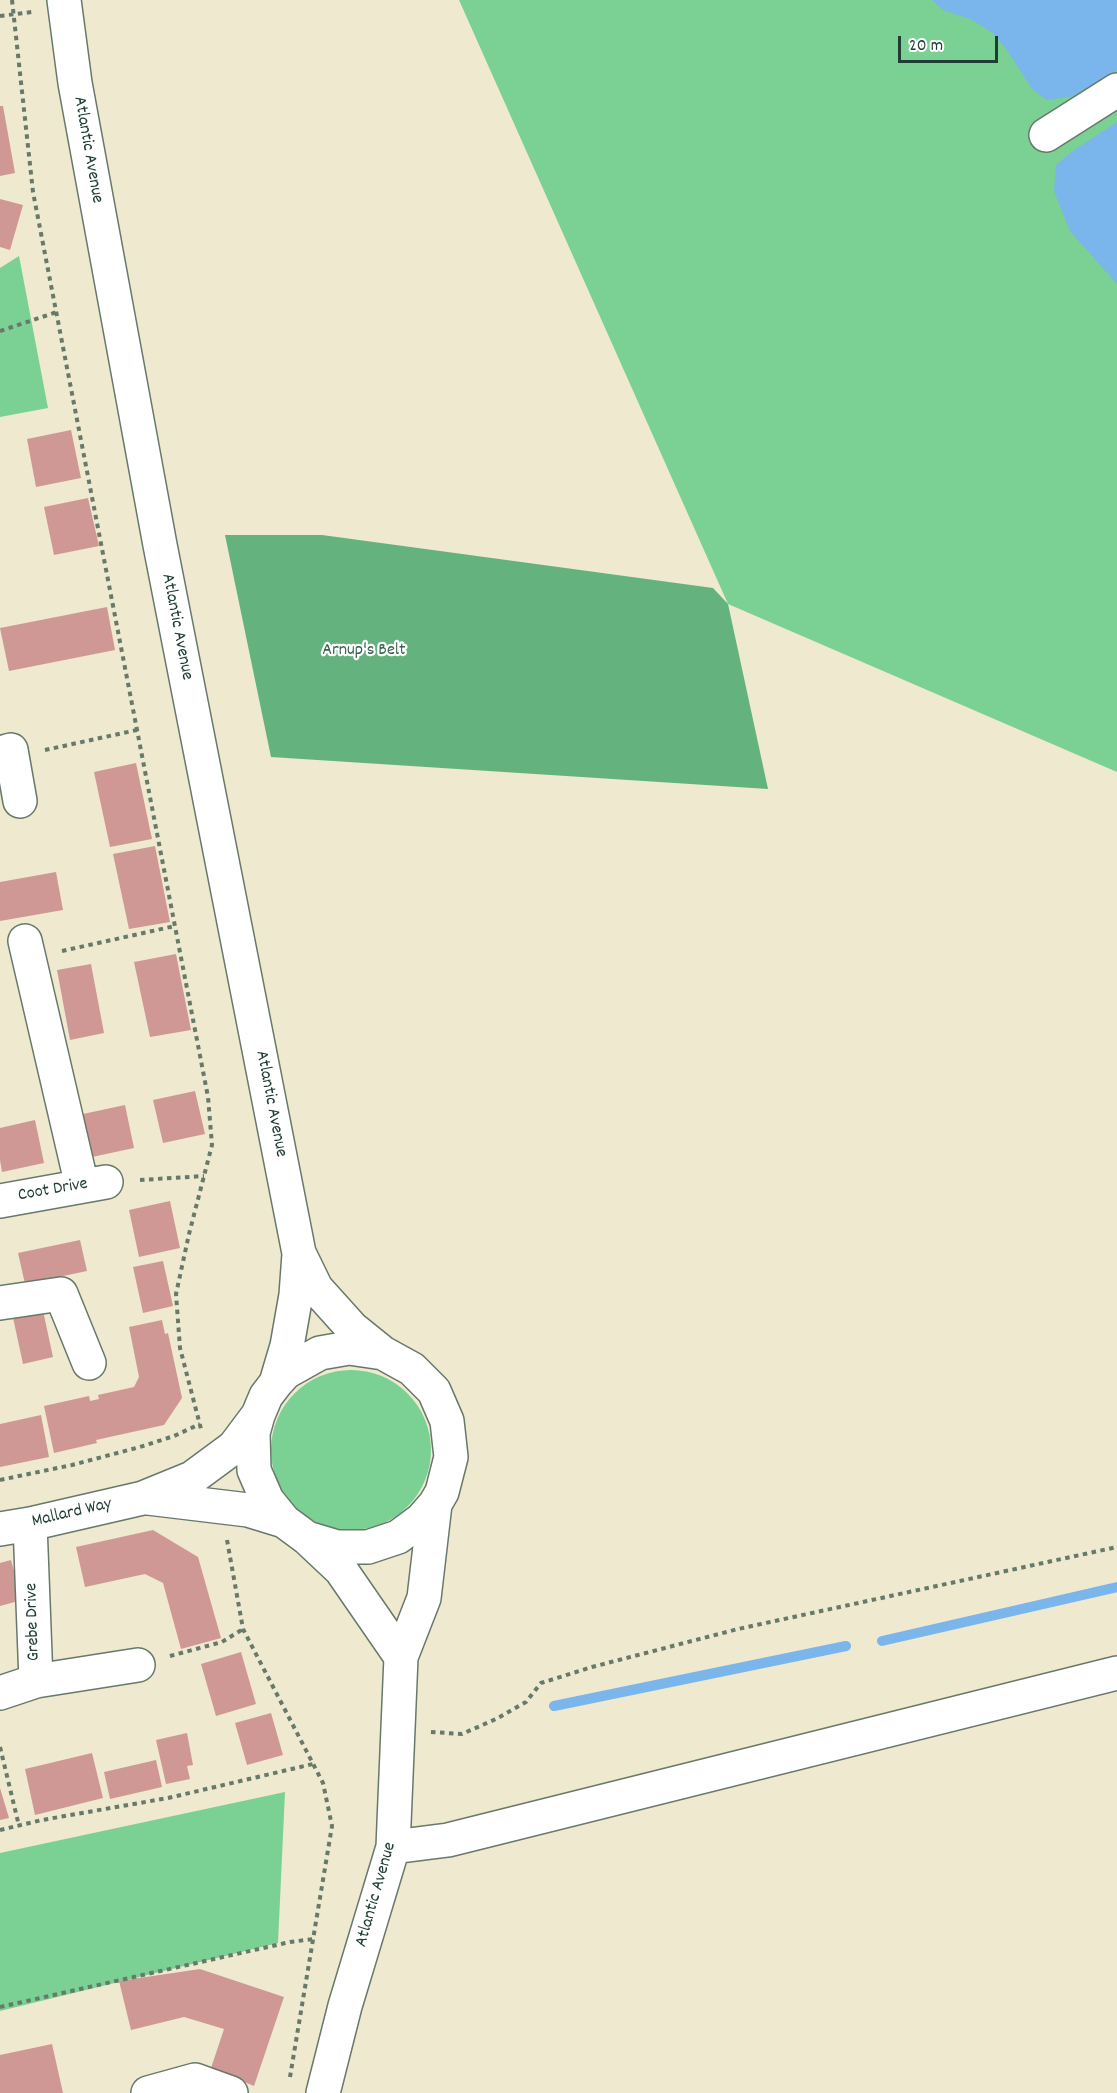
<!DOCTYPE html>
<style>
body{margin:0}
#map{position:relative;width:1117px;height:2093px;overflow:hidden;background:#eee9cf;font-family:Dekko,sans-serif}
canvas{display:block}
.scale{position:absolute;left:898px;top:36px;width:100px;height:27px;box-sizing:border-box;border:3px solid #1f3d34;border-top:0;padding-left:8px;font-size:18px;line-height:21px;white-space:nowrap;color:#1f3d34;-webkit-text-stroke:4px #fff;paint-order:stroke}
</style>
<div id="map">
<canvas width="1117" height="2093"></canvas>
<div class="scale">20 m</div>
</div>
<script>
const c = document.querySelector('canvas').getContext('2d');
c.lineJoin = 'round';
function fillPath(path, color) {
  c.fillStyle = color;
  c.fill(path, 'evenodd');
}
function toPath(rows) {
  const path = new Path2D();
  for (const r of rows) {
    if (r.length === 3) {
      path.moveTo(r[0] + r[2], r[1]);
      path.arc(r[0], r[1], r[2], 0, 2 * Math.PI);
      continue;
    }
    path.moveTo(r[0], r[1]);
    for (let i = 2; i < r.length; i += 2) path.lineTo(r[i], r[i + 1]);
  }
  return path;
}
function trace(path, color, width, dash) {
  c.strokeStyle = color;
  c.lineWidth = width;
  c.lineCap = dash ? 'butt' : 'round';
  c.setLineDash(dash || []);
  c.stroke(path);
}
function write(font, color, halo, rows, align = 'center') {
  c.font = font + ' Dekko,sans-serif';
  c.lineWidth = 4.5;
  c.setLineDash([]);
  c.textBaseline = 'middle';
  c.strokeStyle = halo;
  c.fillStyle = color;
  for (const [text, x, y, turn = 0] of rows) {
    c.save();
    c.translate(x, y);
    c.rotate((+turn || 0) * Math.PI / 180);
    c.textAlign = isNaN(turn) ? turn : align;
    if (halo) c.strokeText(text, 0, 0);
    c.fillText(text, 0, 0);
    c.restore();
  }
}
fillPath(toPath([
 [459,0,1117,0,1117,772,728,604],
 [19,256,48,408,0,417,0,268],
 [351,1450,80],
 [285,1792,278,1943,0,2011,0,1853]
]), '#7bd093');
fillPath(toPath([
 [225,535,322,535,713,588,728,604,768,789,271,757]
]), '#64b27d');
fillPath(toPath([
 [932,0,1117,0,1117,70,1073,96,1047,100,1032,89,1007,50,993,33,970,19,943,10],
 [1117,122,1117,284,1070,231,1054,191,1056,165,1074,150]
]), '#7ab5ec');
trace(toPath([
 [882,1641,1117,1587],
 [554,1706,846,1646]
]), '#7ab5ec', 10);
fillPath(toPath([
 [0,106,3,106,15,173,0,176],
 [0,199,23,205,10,250,0,247],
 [71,430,81,478,36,487,27,439],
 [88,498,99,546,54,555,44,507],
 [107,607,115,650,9,671,0,628],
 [136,763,152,839,110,847,94,772],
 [155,846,170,922,129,929,113,854],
 [56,872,63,910,0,921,0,882],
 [176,954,191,1030,150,1037,134,962],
 [91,964,104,1033,70,1040,57,970],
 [195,1091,205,1134,163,1143,153,1100],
 [125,1105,134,1148,92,1157,83,1114],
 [35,1120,44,1163,2,1172,0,1160,0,1128],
 [170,1201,180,1248,139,1257,129,1210],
 [80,1240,87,1271,25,1284,18,1253],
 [163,1261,173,1306,143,1313,133,1267],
 [42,1306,53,1357,23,1364,12,1313],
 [162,1320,165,1334,168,1333,182,1398,164,1425,96,1440,97,1443,54,1453,44,1406,89,1396,90,1401,99,1399,98,1395,134,1387,139,1377,129,1327],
 [41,1415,49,1457,0,1467,0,1424],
 [153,1530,198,1557,221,1638,181,1649,163,1583,145,1574,85,1587,76,1547],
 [11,1560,22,1600,0,1606,0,1563],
 [241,1652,256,1704,216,1716,201,1664],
 [271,1713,283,1755,247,1765,235,1723],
 [187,1733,193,1765,187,1766,190,1779,166,1784,156,1740],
 [92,1753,103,1798,35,1815,25,1769],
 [156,1760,162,1787,110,1799,104,1772],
 [0,1788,9,1818,0,1820],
 [200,1969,284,1997,254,2086,211,2068,224,2029,184,2017,131,2030,119,1981],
 [52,2044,63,2093,0,2093,0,2055]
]), '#d09895');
const minor = toPath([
 [64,0,75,83,160,545,299,1253,316,1288,352,1328,383,1353,412,1369,434,1391,447,1421,451,1457,442,1492,435,1504,421,1520,398,1537,368,1547,337,1547,307,1538],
 [1046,135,1117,90],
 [0,753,11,750,20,801],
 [25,941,82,1186],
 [0,1201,106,1182],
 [0,1303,61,1294,89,1363],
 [383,1353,349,1348,320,1353,286,1372,276,1383,266,1396,258,1415,253,1433,254,1470,267,1500,284,1521,307,1538,341,1570,401,1657],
 [276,1383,287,1346,296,1295,299,1254],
 [148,1498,248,1510,284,1521],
 [0,1529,30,1524,143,1498,192,1478,234,1447,258,1415],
 [36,1681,138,1665],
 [0,1693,36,1681,30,1524],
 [393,1847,448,1840,1117,1673],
 [148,2093,195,2080,231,2093],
 [323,2093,345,2006,393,1847,401,1657,424,1598,435,1504]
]);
trace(minor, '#67796a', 36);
trace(toPath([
 [12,0,33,192,208,1097,212,1145,189,1234,176,1294,180,1348,201,1429],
 [0,16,32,12],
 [0,331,57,312],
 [45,750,137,730],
 [62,951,175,926],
 [140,1180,204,1176],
 [0,1480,72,1465,140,1447,174,1436,200,1424],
 [227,1540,243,1629,323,1783,332,1826,290,2077],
 [170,1656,222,1642,243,1629],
 [431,1732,462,1734,496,1719,526,1702,541,1683,592,1667,738,1629,1117,1547],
 [0,1747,19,1826],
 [0,1830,42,1820,168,1798,313,1764],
 [0,2007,290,1942,313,1939]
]), '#67796a', 4, [4.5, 4.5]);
trace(minor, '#fff', 33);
write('18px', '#1f3d34', '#fff', [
 ["Atlantic Avenue",87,150,80],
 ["Atlantic Avenue",176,627,79],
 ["Atlantic Avenue",270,1104,79],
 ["Coot Drive",53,1191,-10],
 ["Mallard Way",72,1514,-13],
 ["Grebe Drive",34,1622,-92],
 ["Atlantic Avenue",377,1895,-74]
]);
write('18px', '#36624c', '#fff', [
 ["Arnup's Belt",364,652]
]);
</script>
